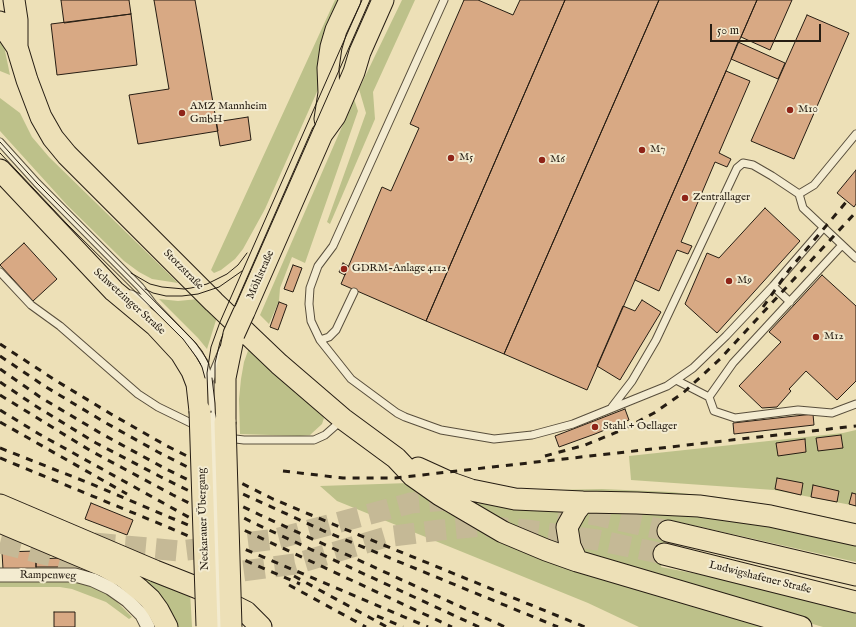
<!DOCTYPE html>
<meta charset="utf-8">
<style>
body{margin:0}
#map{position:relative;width:856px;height:627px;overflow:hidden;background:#ede0b7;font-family:"IM FELL English",serif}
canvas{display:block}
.scale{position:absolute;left:710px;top:24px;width:111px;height:18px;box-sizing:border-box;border:2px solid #261d13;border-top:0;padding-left:5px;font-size:12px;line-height:14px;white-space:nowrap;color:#261d13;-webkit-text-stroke:3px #f3ebd0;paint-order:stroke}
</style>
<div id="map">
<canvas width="856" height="627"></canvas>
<div class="scale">50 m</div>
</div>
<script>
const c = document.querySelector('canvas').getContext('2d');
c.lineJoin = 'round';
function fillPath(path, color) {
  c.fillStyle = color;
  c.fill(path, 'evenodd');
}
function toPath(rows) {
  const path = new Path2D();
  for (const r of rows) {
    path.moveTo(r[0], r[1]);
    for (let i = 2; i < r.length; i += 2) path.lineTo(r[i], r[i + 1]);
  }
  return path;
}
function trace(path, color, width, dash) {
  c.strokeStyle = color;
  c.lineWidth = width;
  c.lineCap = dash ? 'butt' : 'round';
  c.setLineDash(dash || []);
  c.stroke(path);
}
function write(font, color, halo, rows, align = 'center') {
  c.font = font + ' "IM FELL English",serif';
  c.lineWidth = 4;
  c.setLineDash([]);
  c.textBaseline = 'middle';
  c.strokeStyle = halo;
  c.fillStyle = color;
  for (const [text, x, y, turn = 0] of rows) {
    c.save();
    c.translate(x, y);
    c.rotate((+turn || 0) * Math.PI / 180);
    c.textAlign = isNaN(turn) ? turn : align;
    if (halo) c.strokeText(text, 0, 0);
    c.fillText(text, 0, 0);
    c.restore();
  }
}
fillPath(toPath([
 [335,0,340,0,324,76,265,209,243,249,235,259,221,270,214,273,211,270],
 [402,0,415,0,373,92,375,119,330,224,327,222,366,113,359,89],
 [0,40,4,46,10,75,0,71],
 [0,98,20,113,32,137,49,157,178,283,152,279,139,272,124,261,67,205,0,131],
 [354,99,358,111,305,263,292,257,280,288,279,301,269,324,260,315],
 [159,299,178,301,198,299,217,317,207,349,198,338],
 [249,348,324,418,322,424,310,435,300,436,240,434,239,399,241,379,244,362],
 [856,430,856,506,774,490,631,480,629,456,843,433],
 [409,483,422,492,444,511,520,550,768,627,639,627,588,603,337,501,320,486],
 [494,487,553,490,602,489,671,492,718,497,764,504,856,523,856,529,507,491],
 [449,489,568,507,561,517,558,527,564,547,527,536],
 [675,511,856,540,856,562,670,520,661,567,728,580,856,613,856,627,823,627,645,575,594,560,576,544,575,522,583,512],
 [143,572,190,591,192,627,177,627,154,588,141,577],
 [73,581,112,594,111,596,132,617,129,619,106,602,72,589,60,587,0,587,0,582]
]), '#bdc18a');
const building = toPath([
 [61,0,129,0,131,14,64,23,61,0],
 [154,0,195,0,218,131,138,144,129,95,169,89,154,0],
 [464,0,478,0,513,15,520,0,565,0,426,321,341,284,382,187,391,191,419,128,410,124,464,0],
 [565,0,659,0,504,354,426,321,565,0],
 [659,0,757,0,587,390,504,354,659,0],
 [757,0,792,0,770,50,741,37,757,0],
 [131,14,137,65,57,75,51,24,131,14],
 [807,15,849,33,794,159,751,141,807,15],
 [738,42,785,63,778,79,731,59,738,42],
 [726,71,750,81,719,153,731,159,727,167,715,162,681,242,692,246,688,254,677,250,659,291,635,280,726,71],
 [248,117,251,140,220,146,216,122,248,117],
 [856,170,856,204,854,207,837,193,856,170],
 [765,208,800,241,717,333,685,304,707,253,719,258,765,208],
 [24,243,57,279,33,301,0,265,24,243],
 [343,263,348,266,345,275,339,272,343,263],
 [293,265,302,268,293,292,284,289,293,265],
 [822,275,856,306,856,381,837,400,806,371,789,389,791,391,777,407,762,408,739,386,781,342,769,332,822,275],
 [642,300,661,312,620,380,597,366,623,306,635,311,642,300],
 [279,302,287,305,278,330,270,327,279,302],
 [625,409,629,420,595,434,559,447,555,436,625,409],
 [813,414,814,425,734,434,733,423,813,414],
 [841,435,843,448,818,451,816,438,841,435],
 [805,439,806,452,778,456,776,443,805,439],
 [777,478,803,483,801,495,775,489,777,478],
 [813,485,839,491,837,502,811,497,813,485],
 [852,493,856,494,856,506,849,504,852,493],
 [91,503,133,520,127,535,85,519,91,503],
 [36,551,36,569,3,569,2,552,36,551],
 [61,558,61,567,36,567,36,559,61,558],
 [54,612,75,612,75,627,54,627,54,612]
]);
fillPath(building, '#d8a984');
trace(building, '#261d13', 1);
trace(toPath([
 [559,509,600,516,668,531],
 [0,543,87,565],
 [94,543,180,551,276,539,411,503,458,499],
 [213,575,295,564,386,537,440,530,483,526,527,530,597,540,664,554]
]), '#c5b996', 21, [21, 10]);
const lane = toPath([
 [444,0,333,246,318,266,310,288,309,304,311,321,320,340,351,379,397,413,405,417,441,430,494,439,532,435,573,424,667,386,693,368,726,336,773,286,824,227],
 [856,134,814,185,799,194,803,208,856,258],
 [0,142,37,183,140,287,153,304,193,346,204,362,207,373,210,382,212,416],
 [0,272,31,305,60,326,138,394,158,407,197,426],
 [773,286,790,302],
 [131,294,152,304],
 [320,340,329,337,336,330,354,292],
 [210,380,223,349],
 [676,380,709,397,714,411,735,418,798,410,832,413,856,404],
 [709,397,733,363,842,245],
 [612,407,632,381,656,340,737,168,743,163,753,165,772,176,799,194],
 [227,438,244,440,314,440,325,435,342,420]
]);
const street = toPath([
 [0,575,75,575,93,580,110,588,127,600,142,615,148,627]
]);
const primary = toPath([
 [14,0,17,20,17,47],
 [0,22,17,47,27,80,41,117,53,138,67,155,214,302,279,364,343,419,396,458,413,476,440,495,503,532,546,550,577,561,801,627],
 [325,119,329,93,328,68,331,47,336,30,350,0],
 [0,170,114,291,156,326,181,353,192,371,197,384,200,411],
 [244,312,322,134,335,116,354,72,360,52,383,0],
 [225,422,225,378,234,334],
 [418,468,451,483,471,490,515,499,583,502,637,503,699,506,770,516,856,535],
 [0,505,155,571,198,588,246,612,261,627],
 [0,522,104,566,124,577,140,590,150,599,158,610,167,627],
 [668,531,856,575],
 [664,554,856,602],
 [577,561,570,546,567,527,576,511,583,502]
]);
trace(lane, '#584e3c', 9);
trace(street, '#584e3c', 15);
trace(primary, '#261d13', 23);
trace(lane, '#f3ebd0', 7);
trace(street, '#f3ebd0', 13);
trace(primary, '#ede0b7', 21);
trace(toPath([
 [0,142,37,183,194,341,202,351,209,364],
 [0,153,67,224,183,339,197,358,202,367,205,378],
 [131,273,150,284,162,287,184,289,191,288,207,284,227,274,238,265,247,253],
 [145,289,153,293,166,296,182,296,198,294,219,287,242,271],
 [212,378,215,403,223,627],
 [215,383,215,363,220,342,226,327,370,0],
 [216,627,207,373,211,347,220,322,362,0]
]), '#261d13', 1);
trace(toPath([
 [763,307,789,270,847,201],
 [0,344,55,380,111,414,167,446,273,499,359,535,585,627],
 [0,356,46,387,106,423,158,452,221,484,324,531,558,627],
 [0,369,40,397,102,434,166,469,260,515,505,627],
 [0,382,34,405,96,443,161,477,256,524,479,627],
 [0,395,91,451,173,495,233,525,452,627],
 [0,410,39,434,219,534],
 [0,422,127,494],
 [0,448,89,483,428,627],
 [545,456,585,445,622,430,654,413,683,393,720,359,856,212],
 [0,458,170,528,300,584],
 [283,471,343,478,395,478,856,426],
 [294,576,387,627],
 [289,585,366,627],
 [377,616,403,627]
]), '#261d13', 3, [7, 7]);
const laneBridge = toPath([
 [212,416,219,627]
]);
const primaryBridge = toPath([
 [234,334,244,312],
 [200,411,207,626],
 [225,422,231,627]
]);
trace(laneBridge, '#584e3c', 9, []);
trace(primaryBridge, '#261d13', 23, []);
trace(laneBridge, '#f3ebd0', 7);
trace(primaryBridge, '#ede0b7', 21);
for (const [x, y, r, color] of [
 [790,110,4,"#8f2418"],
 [182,113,4,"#8f2418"],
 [642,150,4,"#8f2418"],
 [451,158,4,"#8f2418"],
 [542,160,4,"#8f2418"],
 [685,198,4,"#8f2418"],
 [344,269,4,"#8f2418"],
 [729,281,4,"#8f2418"],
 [816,337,4,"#8f2418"],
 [595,427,4,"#8f2418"]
]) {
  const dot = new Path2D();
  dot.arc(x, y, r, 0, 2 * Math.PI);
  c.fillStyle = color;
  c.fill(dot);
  trace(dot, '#f3ebd0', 1.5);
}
write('11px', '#261d13', '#f3ebd0', [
 ["AMZ Mannheim",190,107],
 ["GmbH",190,120],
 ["M10",798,110],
 ["M7",650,150],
 ["M5",459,158],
 ["M6",550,160],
 ["Zentrallager",693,198],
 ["GDRM-Anlage 4112",352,269],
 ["M9",737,281],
 ["M12",824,337],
 ["Stahl + Oellager",603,427]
], 'left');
write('11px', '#261d13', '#f3ebd0', [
 ["Stotzstraße",183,270,45],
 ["Möhlstraße",261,275,-66],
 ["Schwetzinger Straße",129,302,42],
 ["Neckarauer Übergang",204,519,-92],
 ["Rampenweg",48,576,1],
 ["Ludwigshafener Straße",760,578,14]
]);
</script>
